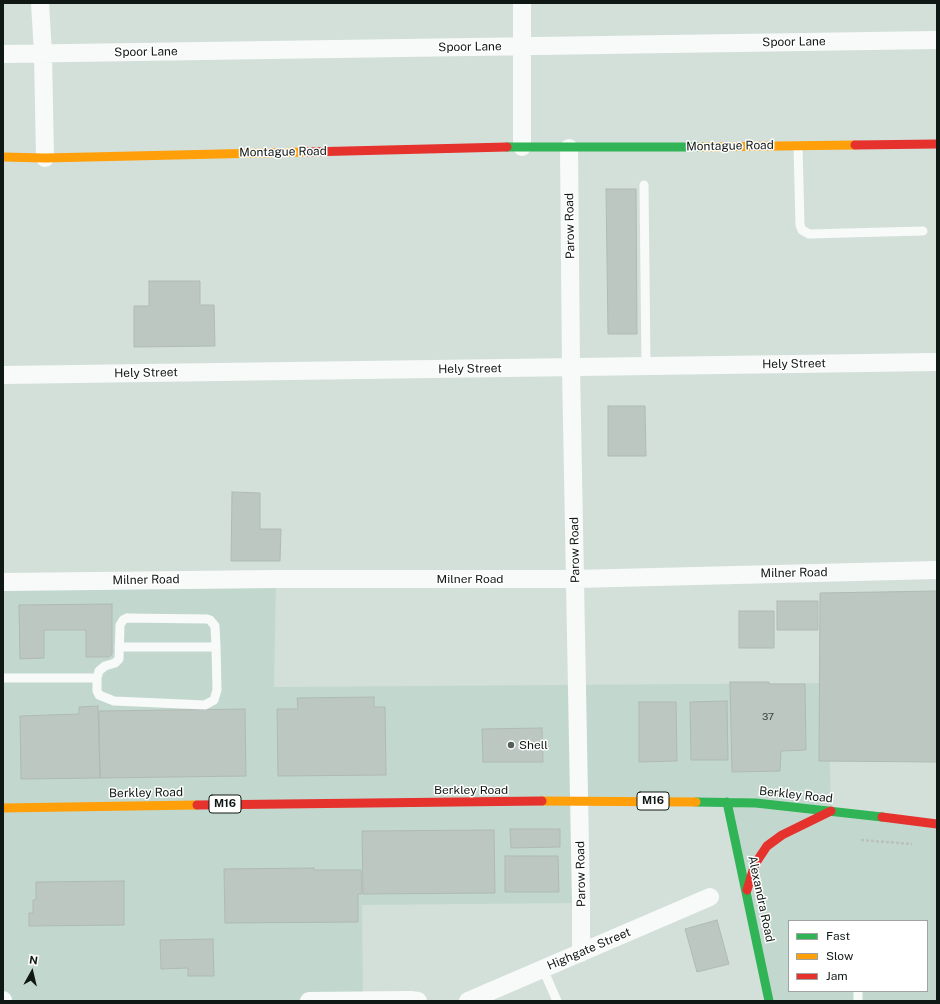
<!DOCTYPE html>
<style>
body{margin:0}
#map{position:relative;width:940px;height:1004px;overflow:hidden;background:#d3e0da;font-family:"Public Sans",sans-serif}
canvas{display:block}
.frame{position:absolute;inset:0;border:4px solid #101815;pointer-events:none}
.legend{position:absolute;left:788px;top:920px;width:140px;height:72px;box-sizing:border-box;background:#fff;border:1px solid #9fa3a1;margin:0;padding:5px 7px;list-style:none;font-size:12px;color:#101815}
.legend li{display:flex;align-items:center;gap:8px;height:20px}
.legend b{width:20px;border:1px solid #9fa3a1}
.north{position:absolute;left:12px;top:952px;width:40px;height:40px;-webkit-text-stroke:3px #fff;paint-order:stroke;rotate:8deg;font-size:11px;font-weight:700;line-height:16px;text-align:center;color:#101815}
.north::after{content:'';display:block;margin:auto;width:14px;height:18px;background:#101815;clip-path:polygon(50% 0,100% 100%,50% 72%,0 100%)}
</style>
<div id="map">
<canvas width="940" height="1004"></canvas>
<div class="frame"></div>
<ul class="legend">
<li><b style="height:5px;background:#30b455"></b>Fast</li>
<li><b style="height:5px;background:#ff9f0a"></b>Slow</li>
<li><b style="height:5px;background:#e5322d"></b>Jam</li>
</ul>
<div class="north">N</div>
</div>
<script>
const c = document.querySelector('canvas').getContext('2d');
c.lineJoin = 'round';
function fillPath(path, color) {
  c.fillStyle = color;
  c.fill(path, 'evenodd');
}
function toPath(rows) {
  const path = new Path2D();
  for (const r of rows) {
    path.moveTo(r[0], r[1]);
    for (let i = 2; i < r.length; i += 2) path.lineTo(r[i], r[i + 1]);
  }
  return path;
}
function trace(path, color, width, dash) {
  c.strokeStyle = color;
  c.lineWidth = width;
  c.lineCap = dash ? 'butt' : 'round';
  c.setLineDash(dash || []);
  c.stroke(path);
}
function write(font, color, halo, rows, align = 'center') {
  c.font = font + ' "Public Sans",sans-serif';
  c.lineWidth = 3;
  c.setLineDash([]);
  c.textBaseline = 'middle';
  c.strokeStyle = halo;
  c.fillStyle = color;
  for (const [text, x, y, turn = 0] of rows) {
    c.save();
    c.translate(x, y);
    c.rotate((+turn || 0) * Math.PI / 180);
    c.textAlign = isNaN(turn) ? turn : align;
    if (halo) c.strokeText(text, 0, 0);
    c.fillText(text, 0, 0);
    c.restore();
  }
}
fillPath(toPath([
 [276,579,274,687,828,683,831,811,937,824,937,1001,769,1001,727,802,580,800,581,903,362,905,363,1000,3,1001,3,582],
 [789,921,927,921,927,991,789,991]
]), '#c2d8ce');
const building = toPath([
 [606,189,636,189,637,334,608,334,606,189],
 [149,281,200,281,200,305,214,305,215,346,134,347,134,306,149,306,149,281],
 [608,406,645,406,646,456,608,456,608,406],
 [232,492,260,493,260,529,281,529,280,561,231,561,232,492],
 [937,591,937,762,819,761,820,593,937,591],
 [777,601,818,601,818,630,777,630,777,601],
 [112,604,112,654,109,657,86,657,86,630,44,630,44,658,20,659,19,605,112,604],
 [739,611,774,611,774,648,739,648,739,611],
 [730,682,769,682,769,684,805,684,806,750,781,751,780,771,732,772,730,682],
 [374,697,374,707,385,707,386,775,278,776,277,709,298,709,297,698,374,697],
 [727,701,728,760,691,760,690,702,727,701],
 [639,702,676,702,677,761,639,762,639,702],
 [98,706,100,778,21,779,20,716,79,714,79,707,98,706],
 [245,709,246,776,100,778,99,711,245,709],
 [542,728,543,762,483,762,482,729,542,728],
 [510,829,560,829,560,847,511,848,510,829],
 [494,830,495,893,363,894,362,831,494,830],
 [505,856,558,856,559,892,505,892,505,856],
 [314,868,314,870,361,870,362,894,358,894,358,922,225,923,224,869,314,868],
 [124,881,124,925,29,926,29,913,33,913,33,900,36,900,36,882,124,881],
 [717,920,729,964,697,972,685,929,717,920],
 [213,939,214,976,188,976,188,968,161,969,160,940,213,939]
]);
fillPath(building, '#bcc7c2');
trace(building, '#b0bab5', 1);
trace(toPath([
 [861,840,912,844]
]), '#bbbfbd', 2.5, [3, 2]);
trace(toPath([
 [798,146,800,225,802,230,809,234,923,231],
 [644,185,646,366],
 [127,618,207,619,210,620,215,626,216,647,217,690,214,700,205,705,114,701,99,695,97,691,97,678,99,671,105,666,115,663,119,659,120,625,123,620,127,618],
 [119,647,216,647],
 [3,678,97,678],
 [543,969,557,1001],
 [858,991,858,1001]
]), '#f8faf9', 9);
trace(toPath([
 [40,3,43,53,45,158],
 [522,3,522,147],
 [3,54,937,40],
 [569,148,571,367,581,903,581,953],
 [3,375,937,362],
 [3,582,276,579,575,579,937,570],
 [3,1000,3,1001],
 [309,1001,410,1000,418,1001],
 [468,1001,710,897]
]), '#f8faf9', 18);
trace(toPath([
 [507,147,703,147],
 [696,802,756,803,882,817],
 [727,802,769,1001]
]), '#30b455', 9);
trace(toPath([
 [703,147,855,145],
 [3,157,45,158,307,152],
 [542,801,696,802],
 [3,808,197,805]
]), '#ff9f0a', 9);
trace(toPath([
 [855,145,937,144],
 [307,152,507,147],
 [197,805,542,801],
 [882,817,937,824],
 [747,890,755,864,767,846,782,835,831,811]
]), '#e5322d', 9);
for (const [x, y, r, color] of [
 [511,745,4,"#545e5a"]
]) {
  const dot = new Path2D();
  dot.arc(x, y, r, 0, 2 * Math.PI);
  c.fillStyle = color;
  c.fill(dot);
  trace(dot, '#fff', 1.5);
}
write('10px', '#3c4541', null, [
 ["37",768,717]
]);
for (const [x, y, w] of [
 [653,801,32],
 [225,804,32]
]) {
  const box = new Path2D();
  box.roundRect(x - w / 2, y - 9, w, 18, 3);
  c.fillStyle = '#fff';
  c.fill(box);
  trace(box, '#101815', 1);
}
write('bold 11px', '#101815', null, [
 ["M16",653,801],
 ["M16",225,804]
]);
write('12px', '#101815', '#fff', [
 ["Spoor Lane",794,42,-1],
 ["Spoor Lane",470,47,-1],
 ["Spoor Lane",146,52,-1],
 ["Montague Road",730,146,-1],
 ["Montague Road",283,152,-1],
 ["Parow Road",570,226,-91],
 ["Hely Street",794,364,-1],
 ["Hely Street",470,369,-1],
 ["Hely Street",146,373,-1],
 ["Parow Road",575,550,-91],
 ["Milner Road",794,573,-1],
 ["Milner Road",470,579],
 ["Milner Road",146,580,-1],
 ["Berkley Road",471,790],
 ["Berkley Road",146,793,-1],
 ["Berkley Road",796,795,6],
 ["Parow Road",581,874,-91],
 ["Alexandra Road",761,899,78],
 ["Highgate Street",589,949,-23]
]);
write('12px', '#101815', '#fff', [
 ["Shell",519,745]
], 'left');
</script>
